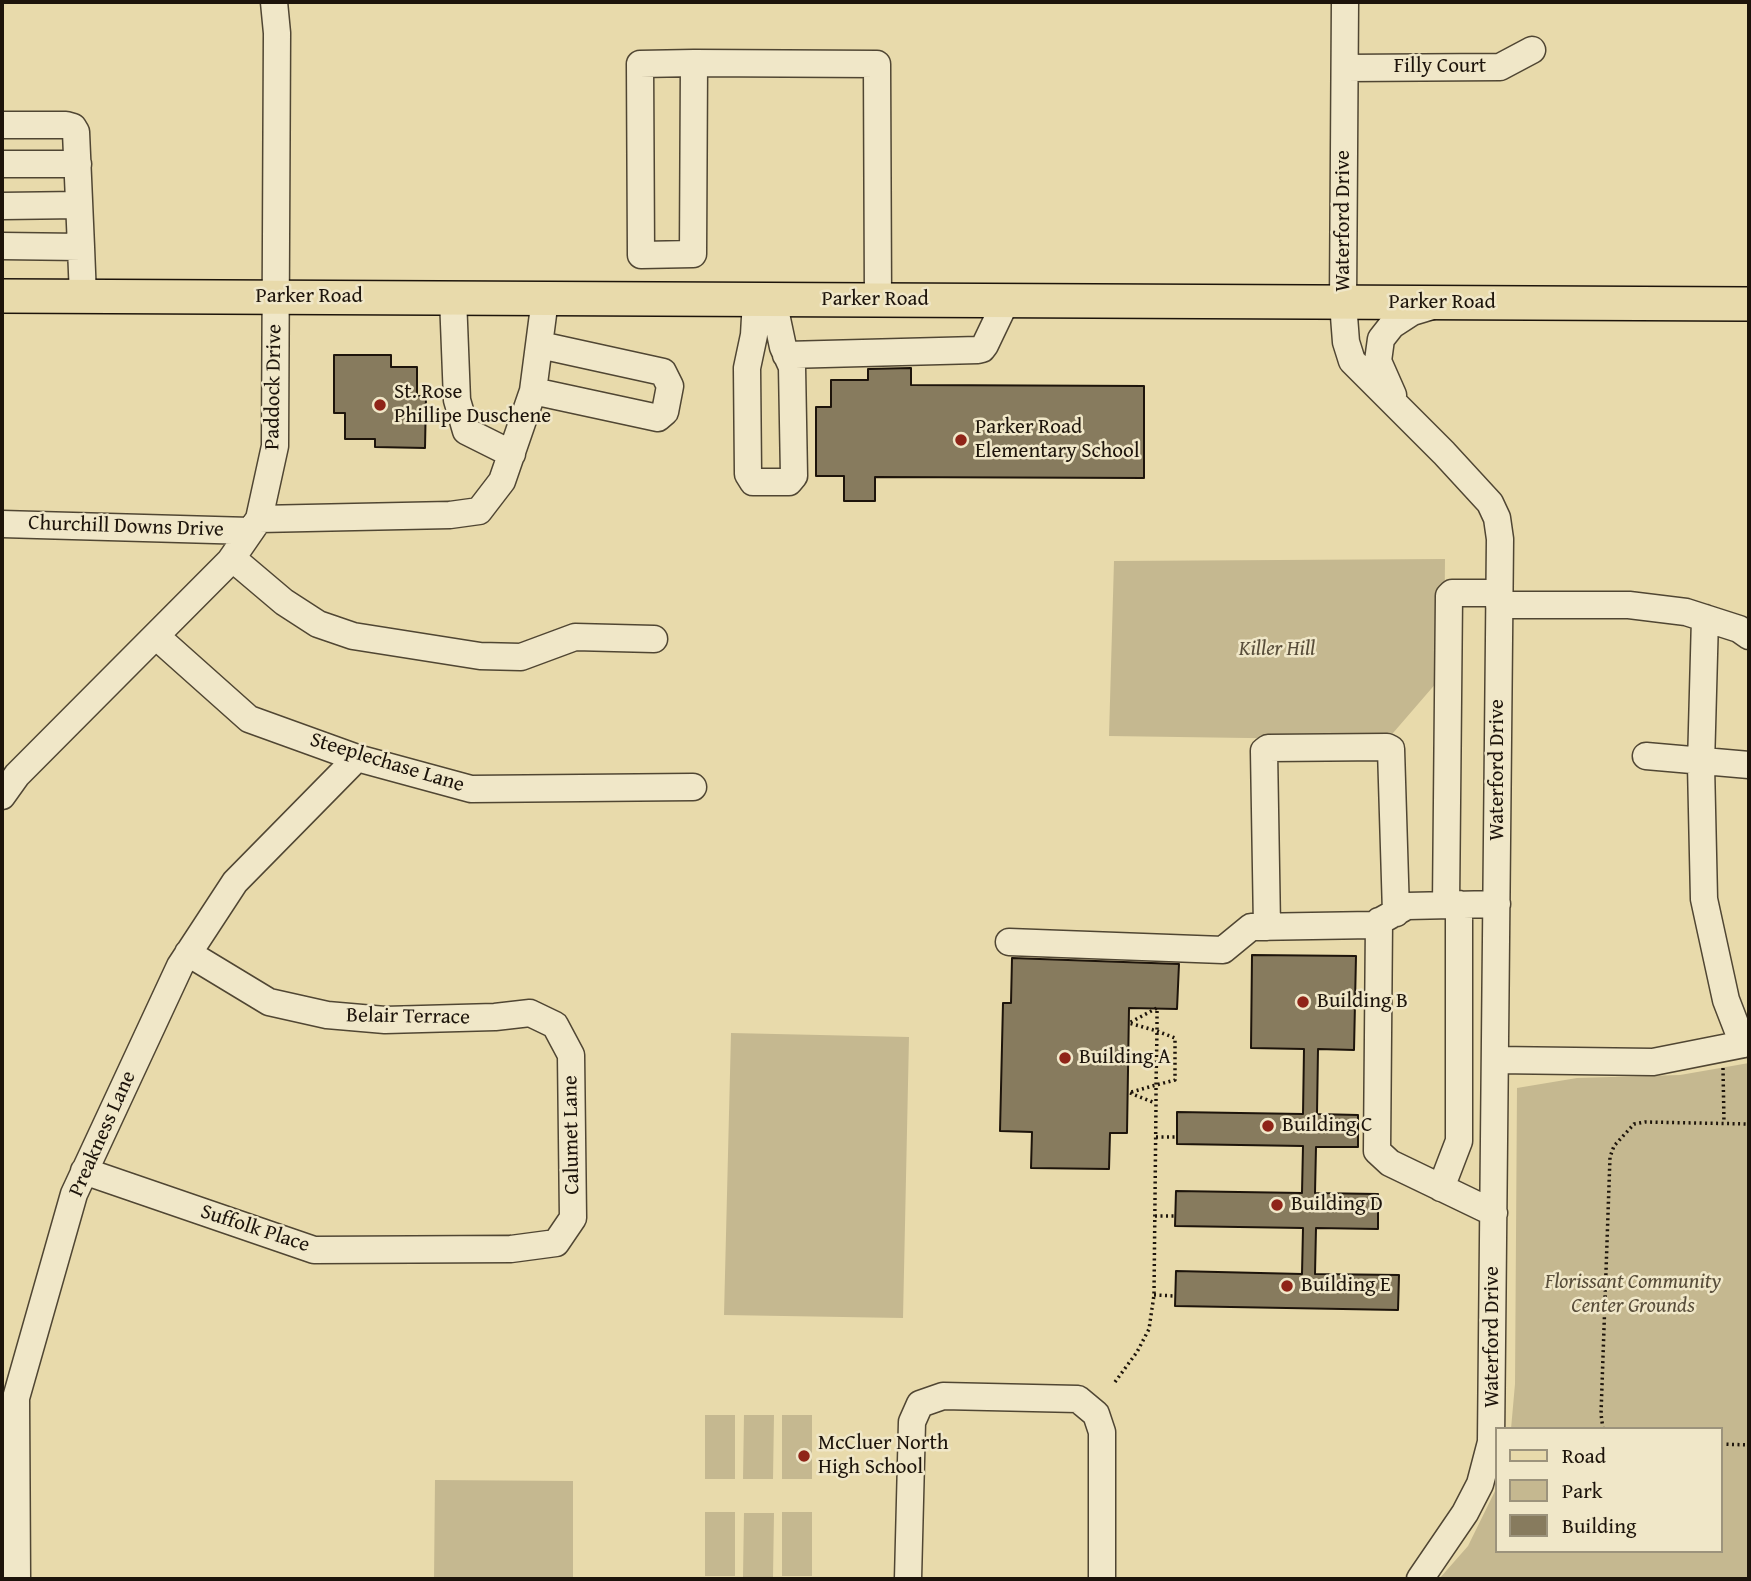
<!DOCTYPE html>
<style>
body{margin:0}
#map{position:relative;width:1751px;height:1581px;overflow:hidden;background:#e8daab;font-family:"Gentium Book Plus",serif}
canvas{display:block}
.frame{position:absolute;inset:0;border:4px solid #1d140b;pointer-events:none}
.legend{position:absolute;left:1495px;top:1427px;width:228px;height:126px;box-sizing:border-box;background:#f0e7c8;border:2px solid #9c937c;margin:0;padding:9px 12px;list-style:none;font-size:21px;color:#1d140b}
.legend li{display:flex;align-items:center;gap:14px;height:35px}
.legend b{width:35px;border:2px solid #9c937c}
</style>
<div id="map">
<canvas width="1751" height="1581"></canvas>
<div class="frame"></div>
<ul class="legend">
<li><b style="height:9px;background:#e8daab"></b>Road</li>
<li><b style="height:19px;background:#c5b890"></b>Park</li>
<li><b style="height:19px;background:#877b5e"></b>Building</li>
</ul>
</div>
<script>
const c = document.querySelector('canvas').getContext('2d');
c.lineJoin = 'round';
function fillPath(path, color) {
  c.fillStyle = color;
  c.fill(path, 'evenodd');
}
function toPath(rows) {
  const path = new Path2D();
  for (const r of rows) {
    path.moveTo(r[0], r[1]);
    for (let i = 2; i < r.length; i += 2) path.lineTo(r[i], r[i + 1]);
  }
  return path;
}
function trace(path, color, width, dash) {
  c.strokeStyle = color;
  c.lineWidth = width;
  c.lineCap = dash ? 'butt' : 'round';
  c.setLineDash(dash || []);
  c.stroke(path);
}
function write(font, color, halo, rows, align = 'center') {
  c.font = font + ' "Gentium Book Plus",serif';
  c.lineWidth = 5;
  c.setLineDash([]);
  c.textBaseline = 'middle';
  c.strokeStyle = halo;
  c.fillStyle = color;
  for (const [text, x, y, turn = 0] of rows) {
    c.save();
    c.translate(x, y);
    c.rotate((+turn || 0) * Math.PI / 180);
    c.textAlign = isNaN(turn) ? turn : align;
    if (halo) c.strokeText(text, 0, 0);
    c.fillText(text, 0, 0);
    c.restore();
  }
}
fillPath(toPath([
 [1445,559,1444,674,1387,740,1109,736,1114,561],
 [731,1033,909,1037,903,1318,724,1315],
 [1749,1063,1749,1579,1439,1579,1468,1546,1497,1487,1497,1551,1721,1551,1721,1429,1511,1429,1515,1384,1517,1088,1577,1078,1680,1075],
 [705,1415,735,1415,735,1479,705,1479],
 [744,1415,774,1415,773,1479,743,1479],
 [782,1415,812,1415,812,1479,782,1479],
 [435,1480,573,1481,573,1579,434,1579],
 [705,1512,735,1512,735,1576,705,1576],
 [782,1512,812,1512,812,1576,782,1576],
 [744,1513,774,1513,773,1577,743,1577]
]), '#c5b890');
const building = toPath([
 [334,355,391,355,391,367,417,367,417,396,426,396,425,448,375,447,375,439,345,439,345,413,334,413,334,355],
 [911,368,911,385,1144,386,1144,478,875,477,875,501,844,501,844,476,816,476,816,407,831,407,831,380,868,380,868,369,911,368],
 [1252,955,1356,956,1354,1050,1318,1049,1317,1114,1358,1115,1358,1147,1316,1147,1315,1193,1378,1194,1378,1229,1316,1228,1315,1274,1399,1275,1398,1310,1175,1306,1176,1271,1302,1274,1303,1228,1175,1226,1176,1191,1302,1193,1303,1146,1177,1144,1177,1112,1303,1114,1304,1049,1251,1048,1252,955],
 [1012,958,1179,964,1177,1009,1129,1008,1127,1133,1110,1133,1109,1169,1031,1168,1032,1132,1000,1131,1003,1003,1011,1003,1012,958]
]);
fillPath(building, '#877b5e');
trace(building, '#1d140b', 2);
const minor = toPath([
 [1345,2,1343,303,1346,342,1352,361,1444,453,1490,503,1497,518,1500,539,1491,1442,1480,1484,1465,1513,1420,1579],
 [694,63,693,254,641,255,640,64,694,63,877,64,878,300],
 [1345,68,1500,67,1532,50],
 [2,125,66,125,73,127,76,132,81,247],
 [2,164,78,164],
 [2,206,79,205],
 [2,246,81,247,83,297],
 [453,298,457,400,466,431,512,454],
 [756,300,754,335,747,368,748,474,753,482,789,482,794,476,792,367,783,347,773,300],
 [786,355,978,350,982,349,985,345,1006,301],
 [533,391,658,418,665,412,670,386,663,372,540,345],
 [1393,395,1378,361,1381,339,1392,325,1412,312,1432,306],
 [259,519,450,515,479,511,502,481,533,391,545,299],
 [2,524,250,531],
 [232,558,284,602,318,624,353,636,480,656,521,657,575,637,654,639],
 [1499,605,1629,605,1686,612,1739,629,1749,636],
 [1705,618,1701,765,1704,899,1726,1000,1743,1044],
 [157,637,249,719,357,758,471,789,693,787],
 [1646,756,1749,765],
 [2,796,17,775,230,561,259,519,275,446,277,33,274,2],
 [1446,905,1449,596,1452,593,1499,593],
 [1379,921,1377,1151,1390,1163,1494,1213],
 [1267,927,1264,751,1268,748,1387,747,1391,749,1396,913],
 [1009,942,1223,950,1251,927,1373,925,1407,906,1497,904],
 [1496,1060,1653,1062,1749,1043],
 [84,1171,314,1250,511,1249,556,1243,573,1218,571,1055,555,1025,530,1013,495,1017,385,1020,327,1015,269,1002,188,953],
 [1441,1188,1459,1141,1459,904],
 [17,1579,16,1398,74,1194,180,966,235,882,357,758],
 [908,1579,912,1422,920,1404,943,1396,1078,1399,1096,1414,1102,1432,1102,1579]
]);
const major = toPath([
 [2,296,1749,304]
]);
trace(minor, '#504633', 29);
trace(major, '#1d140b', 36);
trace(toPath([
 [1723,1068,1724,1123],
 [1130,1093,1155,1103],
 [1156,1137,1177,1137],
 [1155,1216,1175,1216],
 [1154,1295,1175,1296],
 [1115,1382,1137,1352,1149,1329,1154,1295,1156,1104,1156,1085,1157,1031,1157,1008,1129,1023,1157,1031,1175,1038,1175,1080,1156,1085,1128,1093],
 [1603,1429,1601,1414,1610,1157,1614,1146,1634,1124,1645,1122,1749,1124],
 [1721,1444,1749,1445]
]), '#1d140b', 3.5, [2, 3.5]);
trace(minor, '#f0e7c8', 26);
trace(major, '#e8daab', 33);
for (const [x, y, r, color] of [
 [380,405,7,"#8f2418"],
 [961,440,7,"#8f2418"],
 [1303,1002,7,"#8f2418"],
 [1065,1058,7,"#8f2418"],
 [1268,1126,7,"#8f2418"],
 [1277,1205,7,"#8f2418"],
 [1287,1286,7,"#8f2418"],
 [804,1456,7,"#8f2418"]
]) {
  const dot = new Path2D();
  dot.arc(x, y, r, 0, 2 * Math.PI);
  c.fillStyle = color;
  c.fill(dot);
  trace(dot, '#f0e7c8', 2.5);
}
write('21px', '#1d140b', '#f0e7c8', [
 ["Filly Court",1440,67],
 ["Waterford Drive",1344,221,-90],
 ["Parker Road",309,297],
 ["Parker Road",875,300],
 ["Parker Road",1442,303],
 ["Paddock Drive",274,387,-89],
 ["Churchill Downs Drive",126,527,2],
 ["Steeplechase Lane",387,763,17],
 ["Waterford Drive",1498,770,-90],
 ["Belair Terrace",408,1017,1],
 ["Preakness Lane",103,1134,-66],
 ["Calumet Lane",572,1135,-91],
 ["Suffolk Place",255,1229,18],
 ["Waterford Drive",1493,1337,-90]
]);
write('21px', '#1d140b', '#f0e7c8', [
 ["St. Rose",394,393],
 ["Phillipe Duschene",394,417],
 ["Parker Road",975,428],
 ["Elementary School",975,452],
 ["Building B",1317,1002],
 ["Building A",1079,1058],
 ["Building C",1282,1126],
 ["Building D",1291,1205],
 ["Building E",1301,1286],
 ["McCluer North",818,1444],
 ["High School",818,1468]
], 'left');
write('italic 21px', '#584d3a', '#f0e7c8', [
 ["Killer Hill",1277,650],
 ["Florissant Community",1633,1283],
 ["Center Grounds",1633,1307]
]);
</script>
